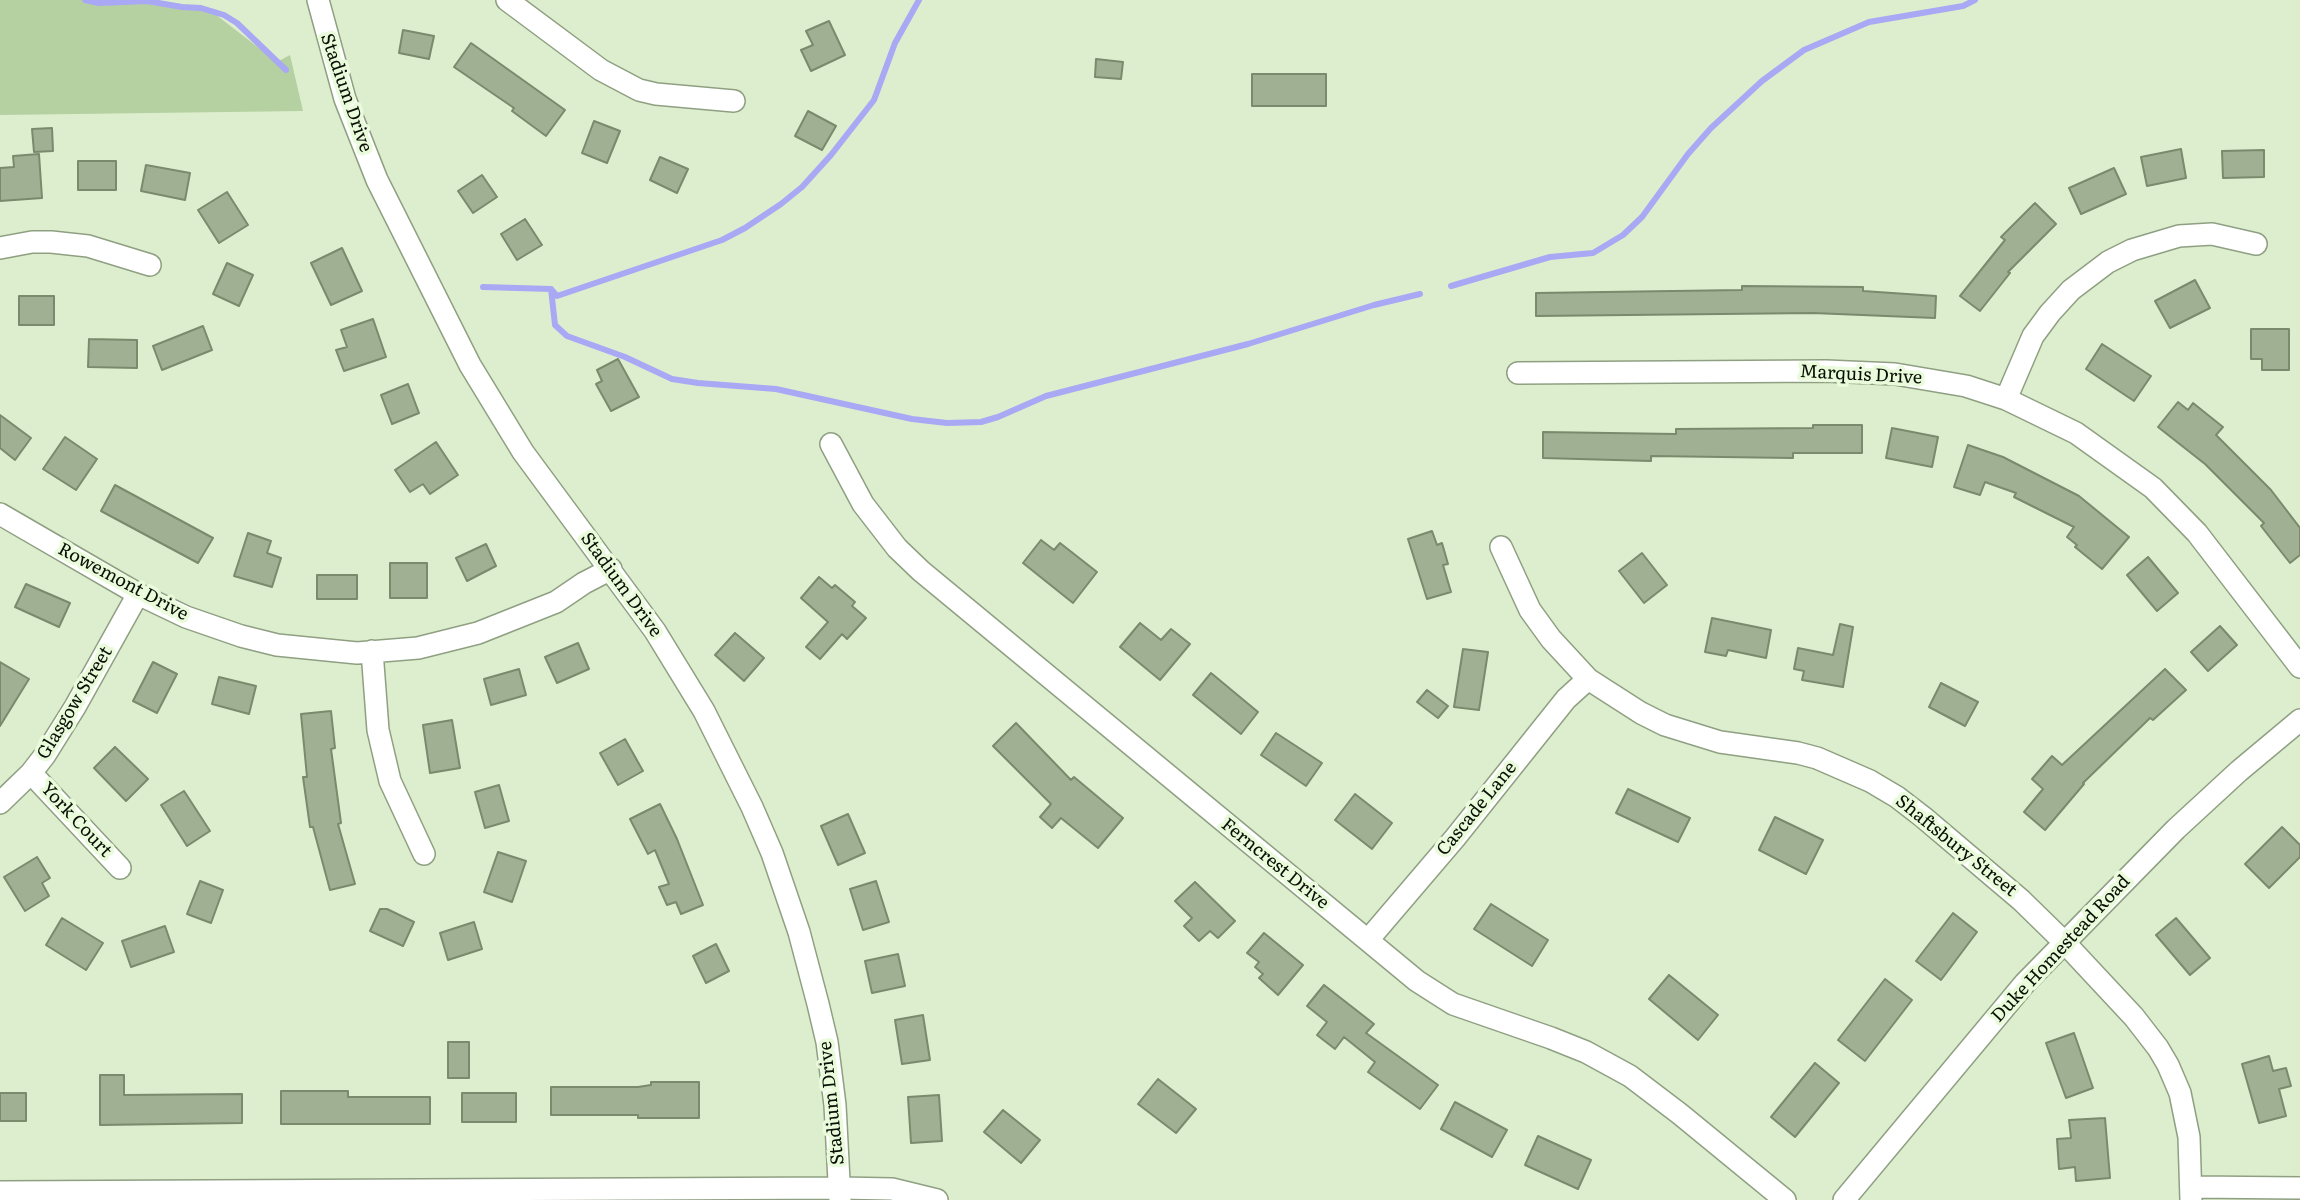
<!DOCTYPE html>
<style>
body{margin:0}
canvas{display:block;background:#dceece}
</style>
<canvas width="2300" height="1200"></canvas>
<script>
const c = document.querySelector('canvas').getContext('2d');
c.lineJoin = 'round';
function fillPath(path, color) {
  c.fillStyle = color;
  c.fill(path, 'evenodd');
}
function toPath(rows) {
  const path = new Path2D();
  for (const r of rows) {
    path.moveTo(r[0], r[1]);
    for (let i = 2; i < r.length; i += 2) path.lineTo(r[i], r[i + 1]);
  }
  return path;
}
function trace(path, color, width, dash) {
  c.strokeStyle = color;
  c.lineWidth = width;
  c.lineCap = dash ? 'butt' : 'round';
  c.setLineDash(dash || []);
  c.stroke(path);
}
function write(font, color, halo, rows, align = 'center') {
  c.font = font + ' Literata,serif';
  c.lineWidth = 7;
  c.setLineDash([]);
  c.textBaseline = 'middle';
  c.strokeStyle = halo;
  c.fillStyle = color;
  for (const [text, x, y, turn = 0] of rows) {
    c.save();
    c.translate(x, y);
    c.rotate((+turn || 0) * Math.PI / 180);
    c.textAlign = isNaN(turn) ? turn : align;
    if (halo) c.strokeText(text, 0, 0);
    c.fillText(text, 0, 0);
    c.restore();
  }
}
fillPath(toPath([
 [0,0,87,0,206,7,277,62,290,55,303,111,0,115]
]), '#b6d1a1');
trace(toPath([
 [85,0,99,3,147,1,182,7,201,8,224,15,237,23,286,70],
 [1451,286,1550,257,1593,253,1623,235,1642,217,1688,154,1711,128,1762,81,1804,50,1869,22,1963,6,1975,0],
 [483,287,551,289,557,296,722,240,745,228,781,204,802,187,831,155,874,100,895,43,919,0],
 [551,289,555,325,567,336,625,357,672,379,698,383,776,389,912,419,947,423,981,422,998,417,1046,396,1248,344,1374,305,1420,294]
]), '#a9a8f4', 6);
const building = toPath([
 [829,21,845,55,811,71,801,50,813,45,806,31,829,21],
 [403,30,434,36,429,59,399,53,403,30],
 [471,43,565,110,546,136,512,111,514,108,454,67,471,43],
 [1096,59,1123,62,1121,79,1095,77,1096,59],
 [1252,74,1326,74,1326,106,1252,106,1252,74],
 [808,111,836,126,822,150,795,136,808,111],
 [594,121,620,131,607,163,582,153,594,121],
 [52,128,53,151,34,152,32,129,52,128],
 [2181,149,2186,178,2147,186,2141,157,2181,149],
 [2264,150,2264,177,2223,178,2222,151,2264,150],
 [39,154,42,198,0,201,0,168,14,167,13,156,39,154],
 [660,157,688,169,677,193,650,180,660,157],
 [78,161,116,161,116,190,78,190,78,161],
 [146,165,190,173,185,200,141,191,146,165],
 [2114,168,2126,194,2081,214,2069,188,2114,168],
 [482,175,497,197,473,213,458,191,482,175],
 [227,192,248,225,219,243,198,210,227,192],
 [2035,203,2056,224,2008,272,2010,273,1980,311,1960,296,2005,240,2001,237,2035,203],
 [525,219,542,245,517,260,501,234,525,219],
 [342,248,362,291,331,305,311,263,342,248],
 [227,263,253,275,239,306,213,294,227,263],
 [2195,280,2210,308,2170,328,2155,301,2195,280],
 [1742,286,1863,287,1863,291,1936,296,1935,318,1813,313,1536,316,1536,293,1742,290,1742,286],
 [19,296,54,296,54,325,19,325,19,296],
 [373,319,386,357,344,371,336,350,347,347,341,330,373,319],
 [203,326,212,350,162,370,153,346,203,326],
 [2251,329,2289,329,2289,370,2262,370,2262,359,2251,359,2251,329],
 [89,339,137,340,137,368,88,367,89,339],
 [2102,344,2151,376,2134,401,2086,369,2102,344],
 [618,359,639,397,611,411,596,384,602,381,597,370,618,359],
 [408,384,419,413,392,424,381,395,408,384],
 [2178,402,2188,410,2193,403,2223,427,2216,435,2271,490,2300,528,2300,555,2290,563,2261,526,2264,523,2205,464,2158,427,2178,402],
 [0,415,31,438,15,460,0,448,0,415],
 [1813,425,1862,425,1862,453,1793,453,1793,458,1651,456,1651,461,1543,458,1543,432,1676,434,1676,429,1813,428,1813,425],
 [1892,428,1938,437,1932,467,1886,458,1892,428],
 [65,437,97,459,76,490,43,469,65,437],
 [436,442,458,475,430,494,423,484,410,492,395,470,436,442],
 [1968,445,2003,457,2079,496,2129,537,2102,569,2075,547,2077,545,2067,537,2074,527,2014,497,2016,493,1985,482,1980,495,1954,487,1968,445],
 [115,485,213,538,198,563,101,511,115,485],
 [1432,531,1437,545,1442,543,1448,564,1443,565,1451,592,1427,599,1408,539,1432,531],
 [248,533,271,541,267,553,281,558,272,587,234,576,248,533],
 [1041,540,1054,550,1060,543,1097,572,1073,603,1023,563,1041,540],
 [486,544,496,566,467,581,456,558,486,544],
 [1642,553,1667,585,1644,603,1619,571,1642,553],
 [2148,557,2178,593,2157,611,2127,575,2148,557],
 [390,563,427,563,427,598,390,598,390,563],
 [317,575,357,575,357,599,317,599,317,575],
 [819,577,832,588,835,585,855,602,852,606,866,618,847,639,842,634,820,659,806,647,828,622,801,598,819,577],
 [26,584,70,603,59,627,15,607,26,584],
 [1712,618,1771,630,1766,658,1728,650,1726,656,1705,652,1712,618],
 [1140,623,1161,640,1171,629,1190,644,1160,680,1120,647,1140,623],
 [1840,624,1853,627,1843,687,1802,680,1804,671,1794,669,1798,648,1833,655,1840,624],
 [2220,626,2237,645,2208,671,2191,652,2220,626],
 [735,633,764,658,744,681,715,655,735,633],
 [578,643,589,669,557,683,545,657,578,643],
 [1463,649,1488,652,1479,710,1454,707,1463,649],
 [0,662,29,679,0,726,0,662],
 [153,662,177,674,157,713,133,701,153,662],
 [519,669,526,695,491,705,484,679,519,669],
 [2165,669,2186,690,2153,720,2150,718,2083,783,2084,784,2045,830,2024,812,2043,789,2032,779,2052,756,2062,765,2165,669],
 [1211,673,1258,712,1241,734,1193,695,1211,673],
 [219,677,256,686,249,714,212,704,219,677],
 [1941,683,1978,702,1965,726,1929,707,1941,683],
 [1427,690,1448,706,1438,718,1417,702,1427,690],
 [331,711,335,748,331,749,341,823,338,824,355,884,330,890,313,827,310,827,303,777,307,777,301,714,331,711],
 [452,720,460,768,430,773,423,725,452,720],
 [1016,723,1071,780,1074,777,1123,818,1098,848,1061,818,1052,828,1040,817,1051,804,993,746,1016,723],
 [1276,733,1322,763,1306,786,1261,755,1276,733],
 [625,739,643,771,618,785,600,753,625,739],
 [115,747,148,779,126,801,94,768,115,747],
 [499,785,509,821,485,828,475,792,499,785],
 [1628,789,1690,818,1678,842,1616,813,1628,789],
 [184,791,210,831,187,846,161,805,184,791],
 [1355,794,1392,823,1372,849,1335,820,1355,794],
 [660,804,677,839,703,905,681,914,676,902,667,905,659,887,669,884,655,850,648,854,630,819,660,804],
 [848,814,865,853,838,865,821,826,848,814],
 [1775,817,1823,840,1806,874,1759,850,1775,817],
 [2282,827,2300,845,2300,857,2269,888,2245,864,2282,827],
 [498,852,526,861,512,902,484,892,498,852],
 [37,857,50,878,42,883,49,896,25,911,4,877,37,857],
 [200,881,223,890,211,923,187,914,200,881],
 [876,881,889,922,863,930,850,889,876,881],
 [1195,882,1235,921,1218,938,1210,931,1199,941,1184,926,1192,918,1175,901,1195,882],
 [1491,904,1548,940,1532,966,1474,929,1491,904],
 [380,909,387,909,414,922,403,946,370,931,380,909],
 [1953,913,1977,932,1941,980,1916,961,1953,913],
 [62,918,103,943,86,970,46,945,62,918],
 [2176,918,2210,958,2190,975,2156,935,2176,918],
 [474,922,482,949,448,960,440,933,474,922],
 [165,926,174,952,131,967,122,941,165,926],
 [1264,933,1303,965,1278,995,1259,978,1263,974,1255,967,1259,962,1247,953,1264,933],
 [716,944,729,971,706,983,693,956,716,944],
 [898,954,905,986,872,993,865,961,898,954],
 [1669,975,1718,1015,1698,1040,1649,999,1669,975],
 [1885,979,1912,1000,1865,1061,1838,1040,1885,979],
 [1324,985,1374,1024,1366,1033,1438,1085,1420,1109,1368,1072,1375,1062,1344,1037,1335,1049,1317,1035,1327,1022,1307,1006,1324,985],
 [923,1015,930,1060,902,1064,895,1020,923,1015],
 [2074,1033,2093,1088,2066,1098,2046,1043,2074,1033],
 [448,1042,469,1042,469,1078,448,1078,448,1042],
 [2269,1056,2273,1071,2286,1068,2291,1086,2279,1089,2286,1116,2259,1123,2242,1064,2269,1056],
 [1815,1063,1839,1083,1795,1137,1771,1117,1815,1063],
 [100,1075,124,1075,124,1095,242,1094,242,1123,100,1125,100,1075],
 [1158,1079,1196,1109,1176,1133,1138,1104,1158,1079],
 [651,1082,699,1082,699,1118,638,1118,638,1115,551,1115,551,1087,638,1087,651,1085,651,1082],
 [281,1091,348,1091,348,1097,430,1097,430,1124,281,1124,281,1091],
 [0,1093,26,1093,26,1121,0,1121,0,1093],
 [462,1093,516,1093,516,1122,462,1122,462,1093],
 [939,1095,942,1141,911,1143,908,1097,939,1095],
 [1455,1102,1507,1130,1492,1157,1441,1129,1455,1102],
 [1003,1110,1040,1140,1021,1163,984,1132,1003,1110],
 [2105,1118,2110,1178,2076,1181,2075,1167,2059,1169,2057,1139,2071,1138,2069,1120,2105,1118],
 [1538,1136,1591,1160,1578,1189,1525,1165,1538,1136]
]);
fillPath(building, '#a0b193');
trace(building, '#7a8a6d', 2);
const minor = toPath([
 [318,0,345,99,377,180,470,365,523,452,655,631,704,711,752,807,772,853,799,932,818,1004,827,1042,835,1105,840,1200],
 [507,0,601,70,639,90,656,94,734,101],
 [0,248,32,242,51,242,88,246,150,265],
 [1518,373,1826,371,1895,374,1966,386,2006,399,2076,433,2153,488,2197,533,2300,667],
 [2006,399,2033,336,2050,313,2071,290,2108,262,2132,250,2179,236,2212,234,2256,244],
 [831,444,863,504,897,548,921,571,1417,981,1453,1004,1551,1038,1586,1052,1630,1076,1680,1114,1785,1200],
 [0,514,138,594,186,617,241,636,277,645,357,653,418,648,478,633,556,602,584,583,611,569],
 [1501,547,1530,610,1551,639,1588,679,1641,713,1665,725,1720,742,1798,753,1817,758,1870,781,1897,797,1923,817,2021,900,2064,942,2134,1017,2158,1048,2168,1065,2180,1093,2189,1137,2191,1200],
 [372,651,378,730,390,781,424,854],
 [31,773,120,868],
 [0,803,31,773,45,755,75,707,138,594],
 [1368,940,1455,838,1566,699,1588,679],
 [2192,1187,2300,1188],
 [0,1192,840,1188,892,1189,937,1200],
 [1844,1200,2025,983,2176,829,2239,771,2300,720]
]);
trace(minor, '#8fa082', 24);
trace(minor, '#fff', 21);
write('18px', '#090f05', '#e9fbdb', [
 ["Stadium Drive",346,93,71],
 ["Marquis Drive",1861,375,3],
 ["Rowemont Drive",123,582,28],
 ["Stadium Drive",621,585,54],
 ["Glasgow Street",75,703,-59],
 ["Cascade Lane",1477,809,-51],
 ["York Court",76,820,47],
 ["Shaftsbury Street",1956,846,39],
 ["Ferncrest Drive",1275,864,39],
 ["Duke Homestead Road",2061,949,-47],
 ["Stadium Drive",832,1103,-96]
]);
</script>
